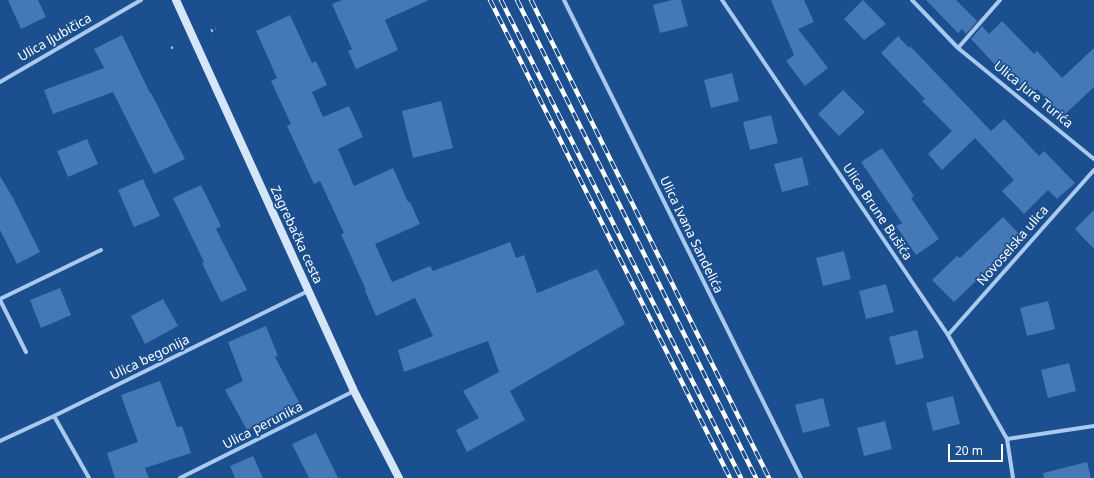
<!DOCTYPE html>
<meta charset="utf-8">
<style>
body{margin:0}
#map{position:relative;width:1094px;height:478px;overflow:hidden;background:#1b4f8f;font-family:"Noto Sans",sans-serif}
canvas{display:block}
.scale{position:absolute;left:948px;top:444px;width:55px;height:18px;box-sizing:border-box;border:2px solid #fff;border-top:0;padding-left:5px;font-size:12px;line-height:14px;white-space:nowrap;color:#fff;-webkit-text-stroke:3px #1b4f8f;paint-order:stroke}
</style>
<div id="map">
<canvas width="1094" height="478"></canvas>
<div class="scale">20 m</div>
</div>
<script>
const c = document.querySelector('canvas').getContext('2d');
c.lineJoin = 'round';
function fillPath(path, color) {
  c.fillStyle = color;
  c.fill(path, 'evenodd');
}
function toPath(rows) {
  const path = new Path2D();
  for (const r of rows) {
    path.moveTo(r[0], r[1]);
    for (let i = 2; i < r.length; i += 2) path.lineTo(r[i], r[i + 1]);
  }
  return path;
}
function trace(path, color, width, dash) {
  c.strokeStyle = color;
  c.lineWidth = width;
  c.lineCap = dash ? 'butt' : 'round';
  c.setLineDash(dash || []);
  c.stroke(path);
}
function write(font, color, halo, rows, align = 'center') {
  c.font = font + ' "Noto Sans",sans-serif';
  c.lineWidth = 3.5;
  c.setLineDash([]);
  c.textBaseline = 'middle';
  c.strokeStyle = halo;
  c.fillStyle = color;
  for (const [text, x, y, turn = 0] of rows) {
    c.save();
    c.translate(x, y);
    c.rotate((+turn || 0) * Math.PI / 180);
    c.textAlign = isNaN(turn) ? turn : align;
    if (halo) c.strokeText(text, 0, 0);
    c.fillText(text, 0, 0);
    c.restore();
  }
}
fillPath(toPath([
 [8,0,38,0,46,17,21,29],
 [342,0,429,0,385,20,398,50,356,69,348,51,352,49,332,4],
 [672,0,681,0,688,26,660,33,653,5],
 [771,0,804,0,814,22,798,29,828,68,805,86,786,61,794,55],
 [863,0,886,24,864,40,844,19],
 [926,0,956,0,977,21,966,34,962,29,958,33],
 [290,15,312,63,316,61,327,85,312,92,323,117,349,106,363,137,338,149,354,186,393,168,408,202,410,202,420,224,375,244,392,282,430,266,433,271,510,242,516,258,524,255,537,293,597,269,625,324,510,391,525,420,467,452,456,430,479,418,463,391,499,372,488,341,404,372,398,350,433,336,415,298,376,316,365,291,366,290,341,234,344,233,320,181,314,184,287,126,291,124,271,81,277,78,256,31],
 [1002,21,1034,54,1037,51,1062,78,1094,48,1094,87,1063,116,1037,89,1030,95,1001,65,998,68,971,39,982,26,989,34],
 [122,35,150,93,151,93,185,159,154,174,113,92,53,114,44,90,104,68,94,49],
 [898,36,909,48,910,46,991,131,1004,119,1039,156,1044,151,1075,183,1057,199,1048,190,1024,214,1002,191,1014,180,975,138,942,170,928,154,952,131,922,101,925,99,881,53],
 [732,73,739,101,711,108,704,80],
 [843,90,865,112,839,136,818,114],
 [441,101,453,148,413,158,402,111],
 [771,115,778,143,750,150,743,122],
 [87,139,98,164,68,177,57,151],
 [882,148,914,196,911,198,939,239,916,255,896,226,902,223,861,162],
 [802,157,809,185,782,192,774,164],
 [0,176,13,198,40,252,17,264,0,230],
 [143,179,160,216,134,227,118,190],
 [201,185,221,226,216,229,247,290,221,302,202,263,204,262,173,198],
 [1094,210,1094,249,1075,229],
 [1003,217,1024,239,999,263,997,261,954,302,932,280,957,256,960,258],
 [844,251,851,279,823,286,816,258],
 [886,284,894,312,866,319,859,291],
 [60,288,71,315,41,328,30,300],
 [163,299,178,326,145,344,131,316],
 [1048,301,1055,329,1027,336,1020,308],
 [266,326,278,356,275,357,299,402,247,430,225,390,243,381,228,342],
 [917,330,924,358,896,365,889,337],
 [1069,363,1076,391,1048,398,1041,370],
 [160,381,177,427,182,426,191,453,145,468,149,478,115,478,107,453,138,442,121,395],
 [953,396,960,424,933,431,926,403],
 [823,398,830,426,803,433,795,405],
 [885,421,892,449,864,456,857,428],
 [316,433,338,478,309,478,292,444],
 [253,456,263,478,235,478,230,466],
 [1087,462,1091,478,1044,478,1043,473]
]), '#4478b7');
trace(toPath([
 [211,31,216,29],
 [171,48,174,47]
]), '#a9c9ee', 2.5, [2, 3]);
trace(toPath([
 [564,0,801,478],
 [722,0,948,335,1007,439,1013,478],
 [912,0,958,48,1094,159],
 [958,48,1000,0],
 [0,82,141,0],
 [0,299,101,250],
 [0,300,26,352],
 [948,335,1094,170],
 [54,416,89,478],
 [1007,439,1094,426],
 [0,441,54,416,308,291],
 [180,478,354,391]
]), '#a9c9ee', 4);
trace(toPath([
 [176,0,354,391,399,478]
]), '#d6e6fa', 8);
const rail = toPath([
 [490,0,730,478],
 [501,0,741,478],
 [517,0,756,478],
 [531,0,769,478]
]);
trace(rail, '#fff', 4.5);
trace(rail, '#1b4f8f', 3, [9]);
write('13px', '#fff', '#1b4f8f', [
 ["Ulica ljubičica",55,38,-30],
 ["Ulica Jure Turića",1033,95,39],
 ["Ulica Brune Bušića",877,212,56],
 ["Zagrebačka cesta",296,235,65],
 ["Ulica Ivana Sandelića",691,235,64],
 ["Novoselska ulica",1013,246,-49],
 ["Ulica begonija",150,358,-26],
 ["Ulica perunika",263,426,-27]
]);
</script>
